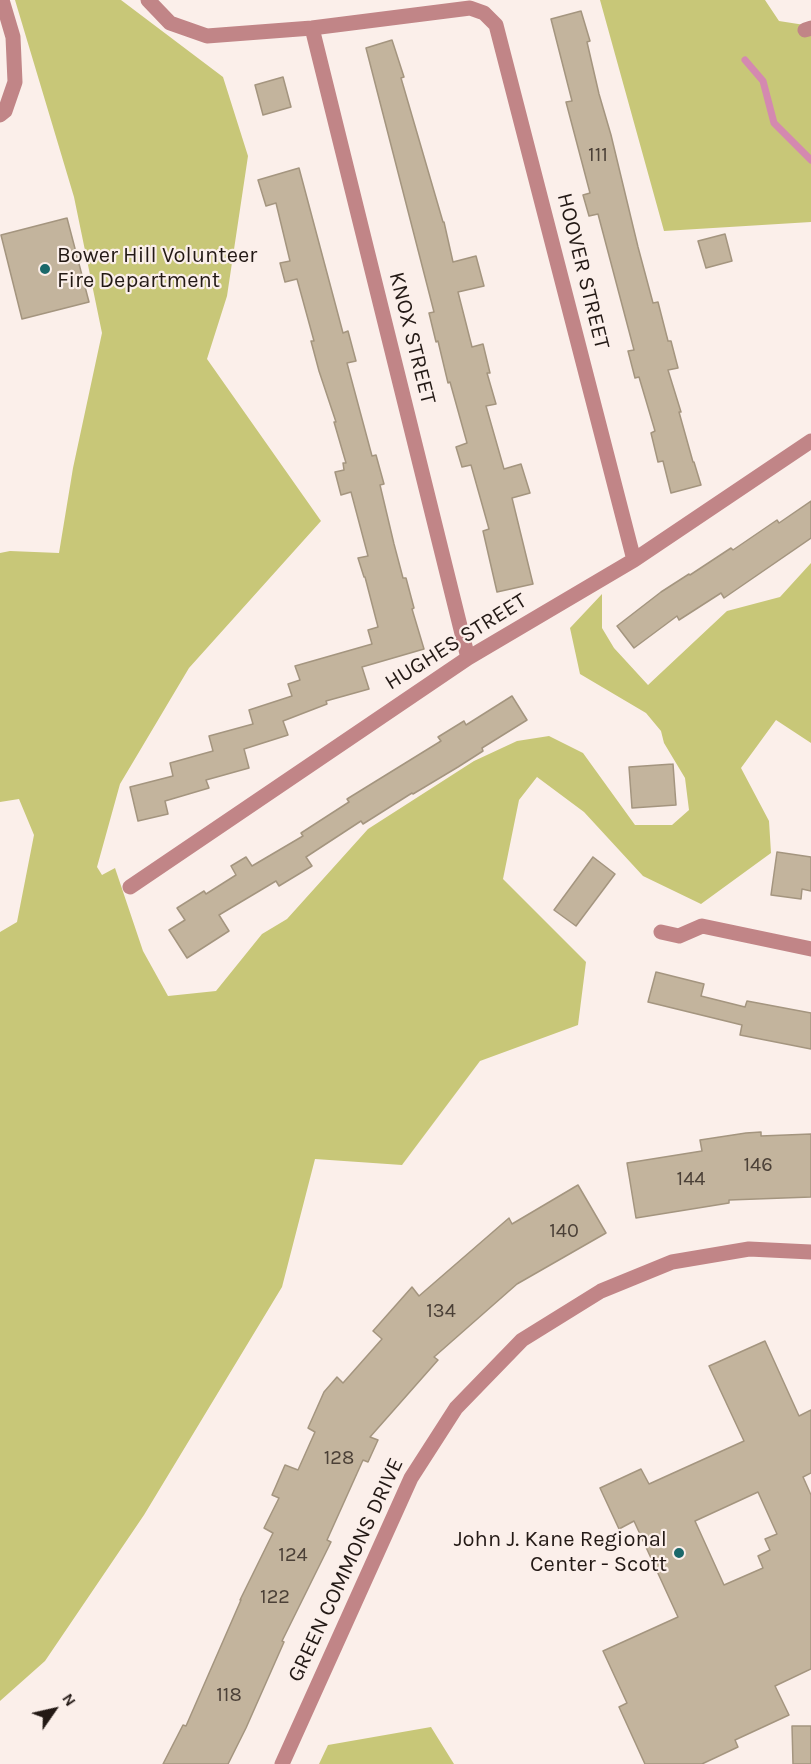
<!DOCTYPE html>
<style>
body{margin:0}
#map{position:relative;width:811px;height:1764px;overflow:hidden;background:#fbefea;font-family:Karla,sans-serif}
canvas{display:block}
.north{position:absolute;left:24px;top:1680px;width:60px;height:60px;-webkit-text-stroke:4px #fbefea;paint-order:stroke;rotate:56deg;font-size:16px;font-weight:700;line-height:24px;text-align:center;color:#231915}
.north::after{content:'';display:block;margin:auto;width:21px;height:27px;background:#231915;clip-path:polygon(50% 0,100% 100%,50% 72%,0 100%)}
</style>
<div id="map">
<canvas width="811" height="1764"></canvas>
<div class="north">N</div>
</div>
<script>
const c = document.querySelector('canvas').getContext('2d');
c.lineJoin = 'round';
function fillPath(path, color) {
  c.fillStyle = color;
  c.fill(path, 'evenodd');
}
function toPath(rows) {
  const path = new Path2D();
  for (const r of rows) {
    path.moveTo(r[0], r[1]);
    for (let i = 2; i < r.length; i += 2) path.lineTo(r[i], r[i + 1]);
  }
  return path;
}
function trace(path, color, width, dash) {
  c.strokeStyle = color;
  c.lineWidth = width;
  c.lineCap = dash ? 'butt' : 'round';
  c.setLineDash(dash || []);
  c.stroke(path);
}
function write(font, color, halo, rows, align = 'center') {
  c.font = font + ' Karla,sans-serif';
  c.lineWidth = 4.5;
  c.setLineDash([]);
  c.textBaseline = 'middle';
  c.strokeStyle = halo;
  c.fillStyle = color;
  for (const [text, x, y, turn = 0] of rows) {
    c.save();
    c.translate(x, y);
    c.rotate((+turn || 0) * Math.PI / 180);
    c.textAlign = isNaN(turn) ? turn : align;
    if (halo) c.strokeText(text, 0, 0);
    c.fillText(text, 0, 0);
    c.restore();
  }
}
fillPath(toPath([
 [15,0,121,0,223,77,248,156,227,296,207,359,321,521,189,668,120,784,97,867,102,875,115,868,143,951,168,996,216,991,262,934,287,919,368,829,474,761,517,741,549,736,583,753,635,825,672,825,689,810,685,778,664,743,661,731,646,713,580,674,570,628,602,594,602,628,614,648,648,685,727,611,780,597,811,563,811,743,776,720,741,768,769,821,771,853,701,904,643,876,584,812,537,777,519,800,503,879,586,962,578,1025,480,1061,402,1165,315,1159,282,1287,144,1515,45,1661,0,1701,0,932,17,922,34,835,19,799,0,802,0,553,10,551,59,553,73,468,102,333,74,197],
 [600,0,765,0,779,21,811,26,811,222,664,231],
 [431,1727,454,1764,319,1764,328,1745]
]), '#c8c778');
trace(toPath([
 [745,60,763,81,774,123,811,160]
]), '#d489b0', 7);
const building = toPath([
 [581,11,590,41,587,42,599,94,611,135,638,247,653,303,658,302,668,341,671,341,678,368,668,370,681,412,679,412,693,462,694,462,701,485,671,493,663,461,658,462,651,433,655,431,639,377,635,378,628,351,634,350,598,214,589,216,583,195,590,193,566,102,572,101,551,19,581,11],
 [392,40,404,77,401,78,443,222,444,222,453,262,476,256,484,286,458,292,472,347,483,344,490,373,487,373,496,404,486,406,504,469,521,464,530,493,512,498,533,584,497,592,483,531,489,529,471,465,462,467,456,447,467,443,450,382,448,383,438,341,436,342,429,313,434,312,366,48,392,40],
 [283,77,291,107,263,115,255,85,283,77],
 [299,168,343,333,348,331,356,361,347,363,372,456,376,455,384,484,380,485,394,544,403,578,406,578,414,608,412,609,424,649,362,667,369,689,326,701,327,704,283,721,288,735,244,749,249,768,206,780,209,788,165,801,168,814,138,821,130,787,173,776,170,763,213,751,209,736,253,724,249,710,292,696,288,684,300,680,295,666,372,644,368,630,378,627,365,577,364,577,358,558,368,556,351,492,341,495,335,472,344,470,343,463,346,463,334,422,336,422,319,371,311,341,314,341,297,279,285,282,280,263,290,261,276,203,266,206,258,180,299,168],
 [67,218,89,302,22,319,1,235,67,218],
 [725,234,732,261,706,268,698,241,725,234],
 [811,501,811,538,724,598,721,593,679,620,677,616,634,648,617,626,661,592,689,574,690,575,731,548,733,550,777,520,779,523,811,501],
 [512,696,527,720,482,748,483,751,458,767,413,794,412,793,363,824,361,821,306,857,312,866,279,886,276,881,219,915,229,931,187,958,169,930,185,920,177,908,204,891,206,894,236,875,231,866,246,857,252,866,303,836,301,833,349,802,347,799,441,741,438,737,464,721,466,725,512,696],
 [673,764,676,805,632,808,629,767,673,764],
 [777,852,811,857,811,891,802,889,801,899,771,895,777,852],
 [593,857,615,874,576,926,554,910,593,857],
 [656,972,704,984,701,996,745,1007,747,1001,811,1013,811,1049,740,1035,742,1025,648,1002,656,972],
 [761,1132,761,1136,811,1134,811,1197,729,1200,729,1203,636,1218,627,1163,702,1151,700,1140,746,1133,761,1132],
 [578,1185,606,1233,517,1284,434,1357,438,1360,370,1437,378,1440,368,1462,363,1460,327,1540,331,1542,282,1641,284,1642,246,1728,228,1764,163,1764,183,1725,186,1726,241,1600,240,1600,273,1533,264,1528,279,1498,272,1495,285,1465,298,1470,315,1432,308,1428,324,1392,337,1377,343,1383,382,1339,373,1331,412,1287,419,1296,509,1218,512,1224,578,1185],
 [765,1341,799,1416,811,1410,811,1473,803,1477,811,1495,811,1669,775,1686,789,1715,735,1740,738,1747,702,1764,645,1764,619,1707,627,1703,603,1651,678,1617,634,1521,619,1529,600,1488,641,1469,649,1484,744,1441,709,1366,765,1341],
 [758,1492,777,1534,765,1539,770,1550,758,1556,763,1568,724,1585,695,1521,758,1492],
 [792,1726,811,1726,811,1764,793,1764,792,1726]
]);
fillPath(building, '#c3b49d');
trace(building, '#a4957f', 1.5);
trace(toPath([
 [148,0,170,23,207,36,312,28,470,8,484,13,496,25,634,560],
 [312,28,468,658],
 [805,30,811,28],
 [130,887,468,658,634,560,811,441],
 [661,932,679,936,702,926,811,949],
 [282,1764,411,1478,456,1408,522,1340,601,1291,672,1262,749,1249,811,1252]
]), '#c18587', 15);
trace(toPath([
 [0,115,5,111,15,82,13,37,2,0]
]), '#c18587', 15);
for (const [x, y, r, color] of [
 [45,269,6,"#1a686a"],
 [679,1553,6,"#1a686a"]
]) {
  const dot = new Path2D();
  dot.arc(x, y, r, 0, 2 * Math.PI);
  c.fillStyle = color;
  c.fill(dot);
  trace(dot, '#fbefea', 2);
}
write('20px', '#4b4037', null, [
 ["111",598,155],
 ["146",758,1165],
 ["144",691,1179],
 ["140",564,1231],
 ["134",441,1311],
 ["128",339,1458],
 ["124",293,1555],
 ["122",275,1597],
 ["118",229,1695]
]);
write('22px', '#231915', '#fbefea', [
 ["Bower Hill Volunteer",57,256],
 ["Fire Department",57,281],
 ["John J. Kane Regional",667,1540,"right"],
 ["Center - Scott",667,1565,"right"]
], 'left');
write('22px', '#231915', '#fbefea', [
 ["HOOVER STREET",583,271,76],
 ["KNOX STREET",412,338,76],
 ["HUGHES STREET",456,642,-32],
 ["GREEN COMMONS DRIVE",346,1570,-65]
]);
</script>
